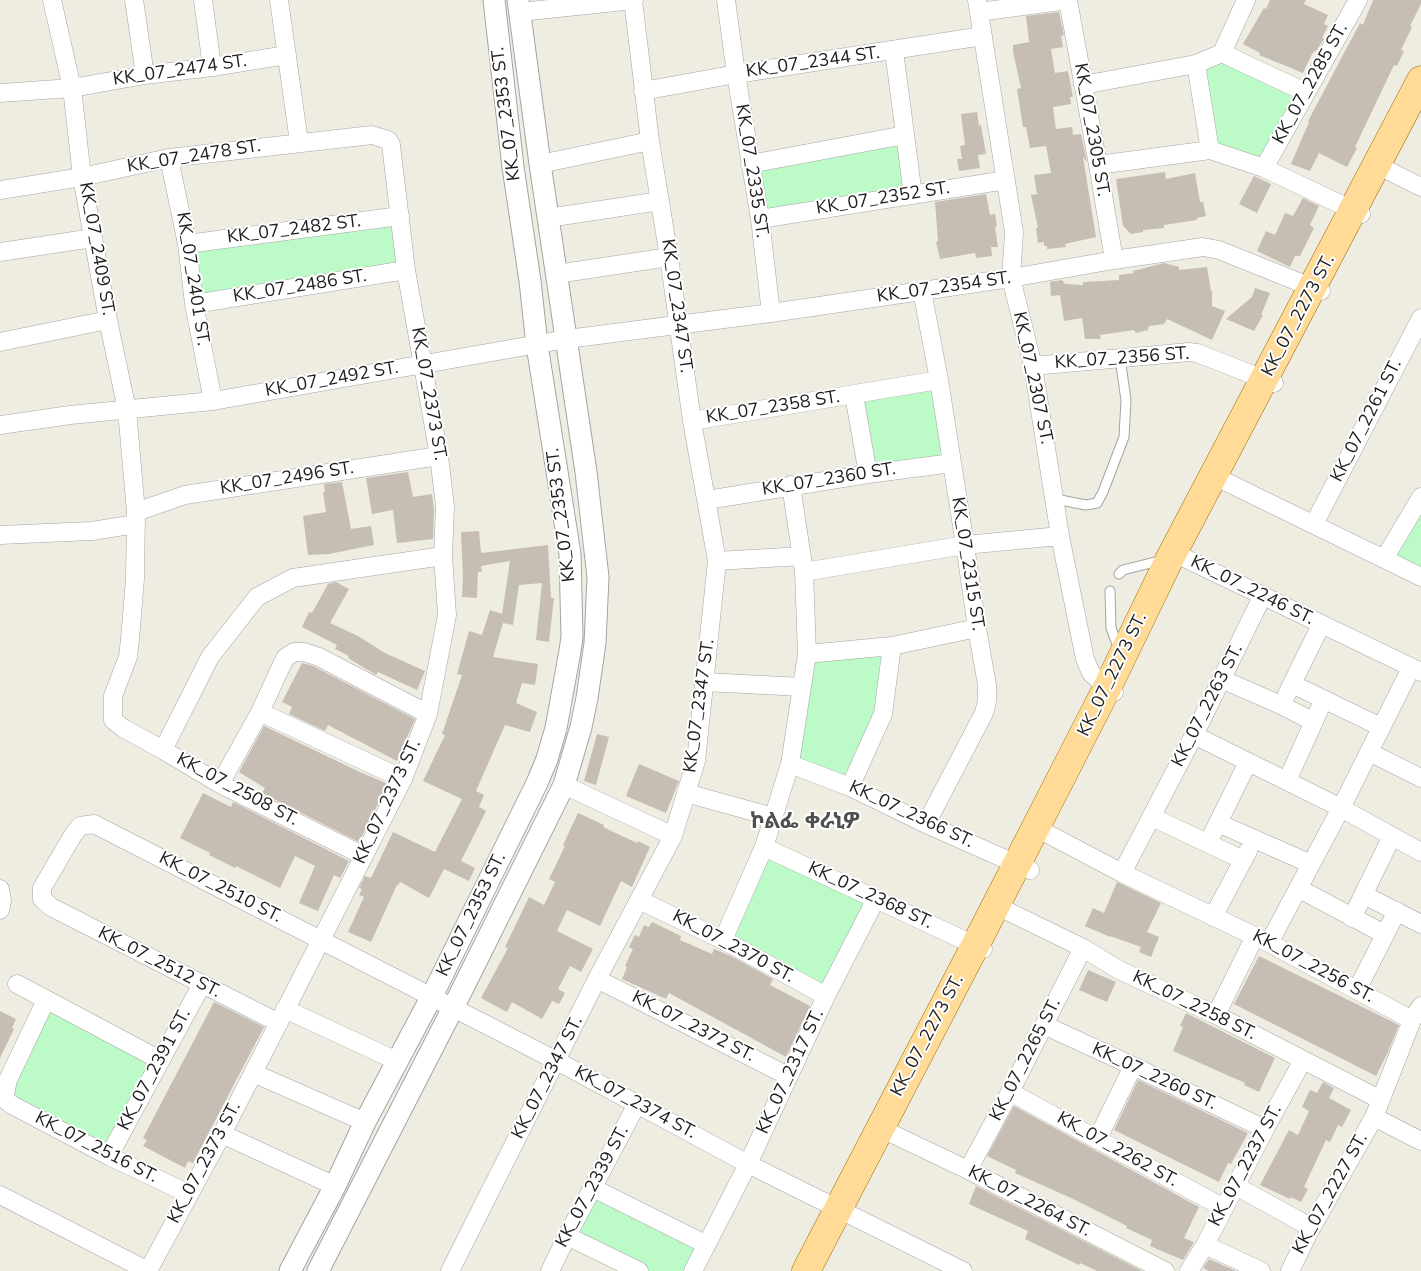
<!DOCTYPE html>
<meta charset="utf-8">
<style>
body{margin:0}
canvas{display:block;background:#efece2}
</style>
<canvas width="1421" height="1271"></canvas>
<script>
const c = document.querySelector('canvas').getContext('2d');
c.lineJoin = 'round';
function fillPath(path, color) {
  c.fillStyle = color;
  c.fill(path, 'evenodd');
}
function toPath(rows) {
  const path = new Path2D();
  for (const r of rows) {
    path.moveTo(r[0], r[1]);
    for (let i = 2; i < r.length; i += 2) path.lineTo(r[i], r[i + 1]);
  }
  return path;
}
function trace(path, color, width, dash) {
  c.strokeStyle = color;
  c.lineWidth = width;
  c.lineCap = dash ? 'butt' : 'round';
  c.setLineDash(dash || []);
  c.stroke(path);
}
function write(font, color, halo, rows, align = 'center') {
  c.font = font + ' "Nunito Sans","Noto Sans Ethiopic",sans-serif';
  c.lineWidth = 4;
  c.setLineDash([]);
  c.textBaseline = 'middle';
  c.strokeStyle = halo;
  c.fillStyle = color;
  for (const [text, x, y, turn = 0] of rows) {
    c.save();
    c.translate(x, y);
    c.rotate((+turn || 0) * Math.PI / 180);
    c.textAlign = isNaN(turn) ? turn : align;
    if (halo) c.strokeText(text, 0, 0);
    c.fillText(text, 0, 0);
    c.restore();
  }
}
fillPath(toPath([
 [1222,53,1305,92,1264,168,1210,150,1196,64],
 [905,135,913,195,760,219,750,164],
 [400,216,406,270,194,304,187,244],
 [939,380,952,463,868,474,854,395],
 [1421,497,1421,577,1384,559],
 [892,646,886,715,850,787,790,764,807,654],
 [764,847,876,899,826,996,723,940],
 [46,1000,160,1060,109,1156,4,1099],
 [593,1188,705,1244,693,1271,639,1271,567,1236]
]), '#bcfbc7');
fillPath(toPath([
 [1270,0,1306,0,1304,4,1328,15,1324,24,1328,26,1322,38,1324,39,1317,50,1315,51,1312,54,1303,73,1259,55,1260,53,1243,44,1264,8,1266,9],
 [1373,0,1421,0,1421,4,1410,26,1412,27,1401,50,1404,51,1397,66,1394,65,1355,147,1357,148,1347,167,1319,153,1310,171,1291,164,1309,122,1308,121,1360,23,1363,25],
 [1059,12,1064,35,1061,36,1063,47,1051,49,1055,73,1068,71,1073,97,1070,97,1071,104,1053,107,1056,129,1072,127,1073,135,1081,134,1087,162,1083,157,1096,237,1065,244,1066,247,1047,249,1047,246,1044,246,1044,242,1038,243,1036,228,1038,228,1031,195,1037,194,1034,175,1051,173,1046,146,1030,148,1026,127,1023,127,1017,89,1021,88,1013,52,1013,45,1029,42,1026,16],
 [977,112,979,126,981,125,986,154,978,155,980,168,959,171,957,159,962,159,960,146,965,145,961,114],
 [1165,172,1166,179,1195,173,1200,202,1203,202,1206,216,1197,218,1197,220,1164,225,1164,228,1143,230,1143,232,1131,234,1123,226,1116,179],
 [1254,176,1271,184,1257,213,1239,204],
 [986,194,990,215,995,214,997,226,995,227,998,247,991,247,992,256,976,258,975,253,940,259,936,242,938,241,935,202],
 [1303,198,1319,206,1310,225,1314,228,1300,256,1295,256,1290,267,1257,251,1266,231,1275,235,1285,213,1293,216],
 [1164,263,1179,267,1179,270,1207,267,1211,291,1212,291,1212,306,1225,311,1212,340,1167,319,1164,324,1149,326,1148,330,1136,333,1134,330,1100,335,1101,339,1085,339,1082,318,1064,321,1060,295,1051,296,1050,282,1062,280,1065,284,1083,285,1083,282,1119,280,1119,275,1134,273,1133,271],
 [1255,288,1270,293,1261,315,1263,315,1254,331,1226,319,1252,297],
 [408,472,413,497,432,494,434,510,433,539,397,543,393,510,372,514,366,478],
 [342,482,351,529,371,526,374,545,329,554,308,555,303,516,326,512,323,492,325,492,324,484],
 [479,531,481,553,548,545,551,598,554,598,549,642,536,640,542,583,519,585,513,625,503,623,493,657,538,664,535,685,522,683,516,703,537,712,530,732,505,725,476,791,484,795,479,807,486,811,461,861,475,868,469,881,444,869,429,898,400,882,398,885,397,885,371,942,348,932,364,897,359,895,362,889,359,888,365,876,371,878,393,832,435,852,462,799,423,781,445,735,442,734,462,675,457,674,469,631,482,635,490,610,502,614,510,561,481,566,482,572,478,572,477,598,462,597,463,577,461,532],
 [336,582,349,589,330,623,358,636,385,653,425,671,417,690,378,672,376,675,348,658,349,656,335,649,337,645,302,627,309,612,312,613,328,584],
 [302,663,313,666,415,719,397,761,328,725,325,731,289,714,292,707,282,702],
 [264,726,360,772,388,784,359,842,262,793,265,788,239,772],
 [597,734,609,737,596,785,584,781],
 [639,764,679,781,666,813,626,796],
 [203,793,231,807,233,802,349,861,340,878,334,875,318,911,299,903,315,866,295,856,280,888,236,866,235,868,209,855,210,853,180,838],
 [578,813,604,825,603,827,637,843,638,841,650,847,632,887,621,881,600,926,567,910,557,931,593,949,581,972,570,966,558,989,565,993,559,1004,552,1001,542,1019,512,1002,507,1012,481,998,508,948,505,947,529,897,544,905,555,882,549,879,565,846,563,845],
 [1117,882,1161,903,1147,932,1159,937,1151,957,1139,952,1141,947,1110,936,1110,937,1085,926,1093,908,1104,913],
 [652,922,681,936,680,940,712,954,714,949,731,956,773,979,770,985,810,1006,786,1057,669,993,666,999,622,979,627,967,625,966,633,949,629,947,635,935,639,937,644,925,649,927],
 [1259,956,1399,1025,1388,1052,1376,1076,1234,1004],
 [1088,970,1116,982,1107,1002,1079,990],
 [214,1002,264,1027,193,1163,188,1161,185,1168,143,1146,147,1140,143,1138],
 [0,1011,16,1019,12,1028,14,1029,0,1058],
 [1186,1013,1275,1058,1259,1092,1244,1085,1245,1083,1173,1051,1183,1027,1180,1026],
 [1138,1080,1248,1133,1231,1164,1228,1163,1219,1182,1114,1130],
 [1323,1082,1334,1088,1329,1098,1351,1110,1342,1127,1338,1125,1330,1142,1326,1140,1304,1187,1308,1189,1301,1202,1291,1197,1290,1199,1260,1185,1289,1130,1298,1135,1309,1111,1302,1107,1310,1090,1317,1093],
 [1014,1106,1199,1207,1184,1238,1194,1242,1183,1260,1150,1246,1152,1240,1126,1228,1127,1226,1071,1198,1015,1173,1016,1170,987,1156],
 [976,1186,1072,1235,1142,1271,1097,1271,1080,1263,1079,1265,1025,1239,1028,1231,969,1204],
 [1209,1259,1236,1271,1209,1271,1203,1268]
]), '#c6beb5');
const service = toPath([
 [1055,499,1086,505,1097,503,1103,492,1124,437,1126,400,1120,358],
 [1119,574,1123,570,1163,560],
 [1110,591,1111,628,1119,649]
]);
const minor = toPath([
 [52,0,72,88,82,177,108,320,127,410,136,512,135,579,130,639,128,657,113,696,113,720,123,728,163,750,220,784,364,856],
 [134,0,145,75],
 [203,0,212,67],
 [279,0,299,142],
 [726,0,736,74,760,219,771,313],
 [977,0,1014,232,1011,278,1033,366,1060,536,1085,659,1091,673,1107,688,1114,692],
 [1068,0,1098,165,1114,260],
 [520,12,634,0],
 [979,12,1068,0],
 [894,51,913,195],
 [1222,53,1246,0],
 [1196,64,1210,150],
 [1083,85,1196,64,1222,53,1305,92],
 [643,91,736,74,983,36],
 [0,93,72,88,145,75,212,67,287,55],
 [169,158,187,244,194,304,213,401],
 [540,164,650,141],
 [750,164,905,135],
 [1098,165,1210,150,1264,168,1361,214],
 [1377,165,1421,187],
 [1264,168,1358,0],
 [0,190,82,177,169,158,372,135,388,140,391,145,406,270,439,456,445,506,443,556,447,615,428,714,403,779,222,1134,148,1271],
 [548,218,660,201],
 [760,219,1006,180],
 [187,244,400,216],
 [0,252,93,238],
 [557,274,669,257],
 [922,291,939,380,965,545,977,628,987,685,987,701,984,713,926,824],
 [194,304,406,270],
 [0,342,108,320],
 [1033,366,1189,352,1197,353,1274,383],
 [854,395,868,474],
 [692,421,939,380],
 [0,425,70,415,213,401,567,339,771,313,1011,278,1114,260,1203,247,1219,250,1321,291],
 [1214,476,1421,577],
 [707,500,868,474,952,463],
 [136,512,185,495,439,456],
 [1314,524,1421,318],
 [0,535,92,531,136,524],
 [1174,553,1421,672],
 [1384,559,1421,497],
 [717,561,802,556],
 [804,572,965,545,1060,536],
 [807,654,892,646,977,628],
 [1221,679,1281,705,1314,722],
 [705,682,802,687],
 [1292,684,1381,727],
 [1287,694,1321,625],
 [260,712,403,779],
 [1194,735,1341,808,1421,852],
 [163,750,210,657,257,597,293,578,443,556],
 [1369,752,1421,778],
 [790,764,850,787,926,824,1030,870],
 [1287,781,1324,699],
 [220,784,260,712,285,658,294,652,304,652,319,657,428,714],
 [564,785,673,836],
 [850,787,883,714,892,646],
 [686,793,773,817],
 [1152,817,1243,860],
 [1218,823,1311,864],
 [1036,828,1048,834,1122,873,1269,943,1412,1020],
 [1213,833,1248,762],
 [764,847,983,949],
 [1122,873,1194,735,1263,595],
 [1298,888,1384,934],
 [0,889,2,901,0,910],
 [1364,895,1421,924],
 [639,900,723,940,826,996],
 [995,905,1083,948,1119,970,1216,1015,1379,1099],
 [1213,917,1248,851],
 [1352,918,1392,836],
 [723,940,764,847,790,764,807,654,804,572,791,485],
 [1269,943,1341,808,1411,668],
 [597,979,788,1076],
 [17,984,160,1060],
 [1357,990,1397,911],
 [46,1000,8,1080,4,1099,12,1105,109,1156,189,1194],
 [285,1009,397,1061],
 [1216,1015,1255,936],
 [279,1023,51,907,42,899,42,888,73,835,80,826,94,824,557,1061,748,1164,963,1271],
 [1044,1025,1133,1066,1265,1129],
 [253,1073,365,1122],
 [1010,1092,1224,1208],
 [1374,1117,1421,1141],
 [880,1128,968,1170,1165,1271],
 [222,1134,335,1186],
 [1097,1140,1133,1066],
 [109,1156,202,984],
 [968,1170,1010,1092,1083,948],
 [1236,1186,1303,1223],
 [593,1188,705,1244],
 [0,1195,148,1271],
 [567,1236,639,1271],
 [1205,1245,1261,1271],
 [450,1271,597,979,673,836,696,761,717,561,692,421,669,257,650,141,633,0],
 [550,1271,567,1236,637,1104],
 [693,1271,748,1164,826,996,876,899],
 [1189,1271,1205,1245,1265,1129,1303,1060],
 [1290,1271,1309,1232,1374,1117,1412,1020,1421,1006]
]);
const tertiary = toPath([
 [290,1271,335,1186,365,1122,432,996,537,783,547,759,556,728,570,651,572,637,570,554,537,345,530,281,513,167,494,0],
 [318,1271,453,1008,564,785,581,727,587,698,595,643,598,577,586,472,540,164,518,0]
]);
const primary = toPath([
 [806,1271,975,946,1107,688,1170,558,1421,80]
]);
trace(service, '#a4a4a4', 11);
trace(minor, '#a4a4a4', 19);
trace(tertiary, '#a4a4a4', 23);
trace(primary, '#967100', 29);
trace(service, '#fff', 9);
trace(minor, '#fff', 18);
trace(tertiary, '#fff', 21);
trace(primary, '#ffdb97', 28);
write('18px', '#1d1d1d', '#fff', [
 ["KK_07_2344 ST.",813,63,-8],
 ["KK_07_2474 ST.",180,71,-8],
 ["KK_07_2285 ST.",1311,84,-61],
 ["KK_07_2353 ST.",507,114,-97],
 ["KK_07_2305 ST.",1091,130,80],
 ["KK_07_2478 ST.",194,157,-9],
 ["KK_07_2335 ST.",751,171,81],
 ["KK_07_2352 ST.",883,199,-9],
 ["KK_07_2482 ST.",294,230,-7],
 ["KK_07_2409 ST.",96,249,80],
 ["KK_07_2401 ST.",192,279,81],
 ["KK_07_2486 ST.",300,287,-9],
 ["KK_07_2354 ST.",944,288,-8],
 ["KK_07_2347 ST.",676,306,82],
 ["KK_07_2273 ST.",1299,316,-62],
 ["KK_07_2356 ST.",1122,359,-4],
 ["KK_07_2307 ST.",1032,378,78],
 ["KK_07_2492 ST.",332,380,-10],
 ["KK_07_2373 ST.",428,394,80],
 ["KK_07_2358 ST.",773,408,-9],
 ["KK_07_2261 ST.",1367,421,-63],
 ["KK_07_2496 ST.",287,479,-9],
 ["KK_07_2360 ST.",829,480,-9],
 ["KK_07_2353 ST.",562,515,-97],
 ["KK_07_2315 ST.",967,564,81],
 ["KK_07_2246 ST.",1252,591,26],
 ["KK_07_2273 ST.",1113,675,-64],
 ["KK_07_2347 ST.",700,706,-82],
 ["KK_07_2263 ST.",1208,706,-63],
 ["KK_07_2508 ST.",237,790,28],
 ["KK_07_2373 ST.",388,802,-65],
 ["KK_07_2366 ST.",911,815,25],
 ["KK_07_2510 ST.",220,888,27],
 ["KK_07_2368 ST.",870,896,25],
 ["KK_07_2353 ST.",472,915,-64],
 ["KK_07_2370 ST.",733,947,28],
 ["KK_07_2512 ST.",159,963,27],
 ["KK_07_2256 ST.",1313,967,28],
 ["KK_07_2258 ST.",1194,1006,26],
 ["KK_07_2372 ST.",693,1027,27],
 ["KK_07_2273 ST.",928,1036,-62],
 ["KK_07_2265 ST.",1026,1060,-63],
 ["KK_07_2391 ST.",155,1070,-62],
 ["KK_07_2317 ST.",791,1072,-65],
 ["KK_07_2260 ST.",1154,1077,25],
 ["KK_07_2347 ST.",548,1078,-63],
 ["KK_07_2374 ST.",635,1103,28],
 ["KK_07_2516 ST.",96,1148,27],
 ["KK_07_2262 ST.",1117,1150,29],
 ["KK_07_2373 ST.",205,1163,-62],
 ["KK_07_2237 ST.",1246,1166,-62],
 ["KK_07_2339 ST.",593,1187,-62],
 ["KK_07_2227 ST.",1331,1194,-61],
 ["KK_07_2264 ST.",1029,1202,27]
]);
write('bold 22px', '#505050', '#fff', [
 ["ኮልፌ ቀራኒዎ",805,823]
]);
</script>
